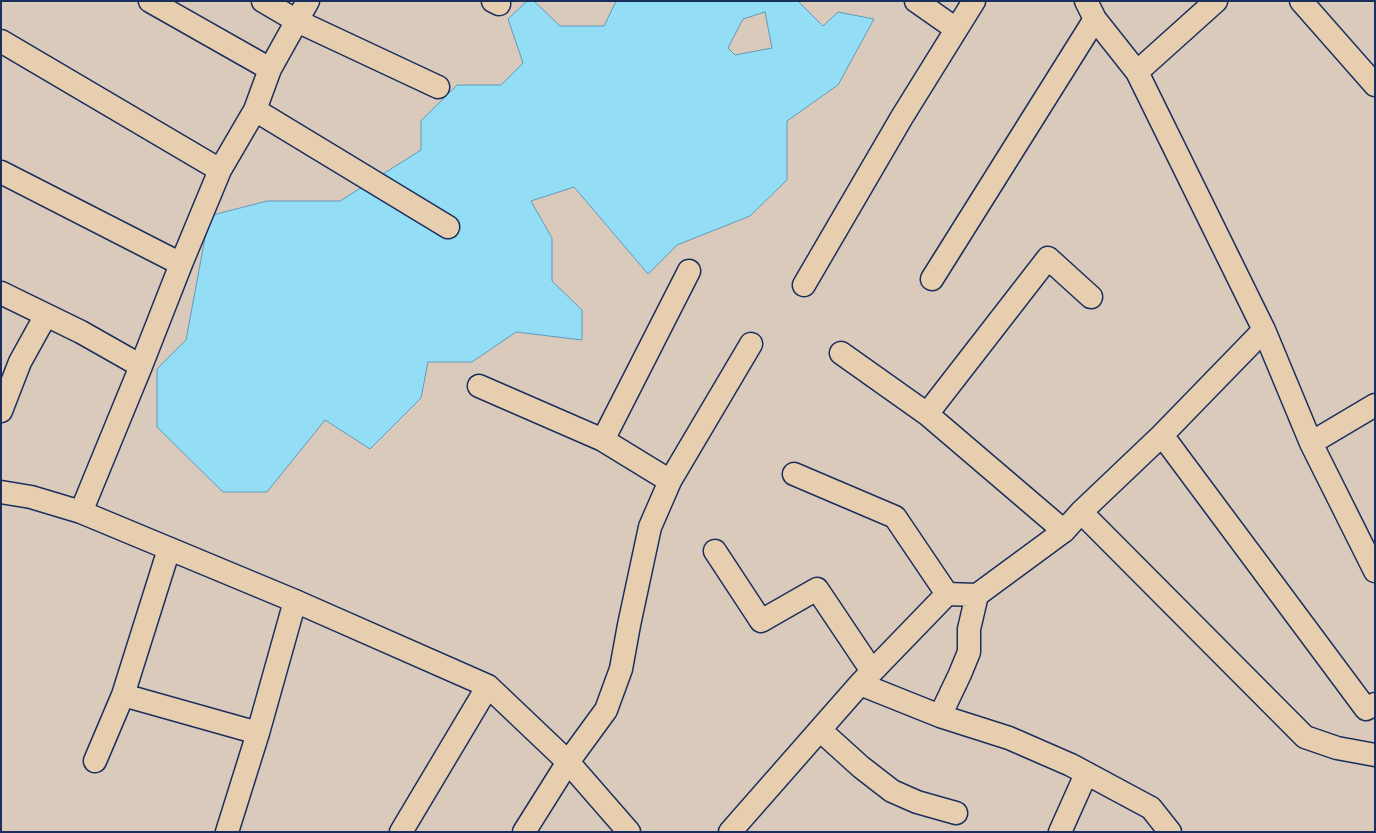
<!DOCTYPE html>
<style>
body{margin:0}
#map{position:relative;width:1376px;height:833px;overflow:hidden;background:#dacabb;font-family:"Balsamiq Sans",sans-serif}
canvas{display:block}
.frame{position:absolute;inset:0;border:2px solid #1b2f5e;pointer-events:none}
</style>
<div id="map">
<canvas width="1376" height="833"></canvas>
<div class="frame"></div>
</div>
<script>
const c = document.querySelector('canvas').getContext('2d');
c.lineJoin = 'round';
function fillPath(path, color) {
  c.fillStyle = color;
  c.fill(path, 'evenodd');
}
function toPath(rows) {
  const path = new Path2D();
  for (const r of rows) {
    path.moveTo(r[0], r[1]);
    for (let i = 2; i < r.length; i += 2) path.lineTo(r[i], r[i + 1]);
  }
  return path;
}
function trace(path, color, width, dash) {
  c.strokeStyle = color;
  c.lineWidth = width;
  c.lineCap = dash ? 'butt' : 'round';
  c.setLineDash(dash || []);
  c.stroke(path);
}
const water = toPath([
 [527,1,534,1,560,26,604,26,616,1,798,1,823,26,838,12,874,19,838,85,787,121,787,180,750,216,677,245,648,274,574,187,531,201,552,238,552,281,582,310,582,340,516,332,472,362,428,362,421,398,370,449,325,420,267,492,223,492,157,427,157,369,186,340,209,216,267,201,340,201,421,150,421,121,457,85,501,85,523,63,508,19,527,1],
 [765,12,772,48,735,55,728,48,743,19,765,12]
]);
fillPath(water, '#94def5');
trace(water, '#6498b9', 1);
const street = toPath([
 [150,1,270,69],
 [263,1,297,21,438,87],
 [493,1,499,4],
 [916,1,956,29],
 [1086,1,1095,19,1137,72,1264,330,1311,443,1375,571],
 [1301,1,1375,85],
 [1,41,220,170],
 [1137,72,1216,1],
 [255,110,448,227],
 [1,172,181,264],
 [932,279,1095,19],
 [804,285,902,117,974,1],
 [1,293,81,332,141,366],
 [841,353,927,414,1064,531],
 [479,386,603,440,670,481,650,527,629,625,621,669,606,710,568,762,524,832],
 [1,411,20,362,46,315],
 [927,414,1048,258,1091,297],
 [1162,435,1366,709,1375,704],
 [603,440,689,271],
 [1311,443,1375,405],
 [794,474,895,517,947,594],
 [670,481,751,344],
 [1,492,31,497,81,512,295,601,488,686,568,762,629,832],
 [81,512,141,366,181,264,220,170,255,110,270,69,308,1],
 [1081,512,1305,737,1337,748,1375,755],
 [715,551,761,621,817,589,872,671],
 [860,684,940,716,1009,738,1071,765,1151,808,1170,832],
 [123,695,169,549],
 [940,716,960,674,969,652,969,629,977,595],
 [820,730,861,767,892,791,917,802,956,813],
 [95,761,123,695,258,733,295,601],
 [227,832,258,733],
 [401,832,488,686],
 [730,832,860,684,947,594,977,595,1064,531,1081,512,1162,435,1264,330],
 [1060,832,1086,774]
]);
trace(street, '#1b2f5e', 25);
trace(street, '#e7ceaf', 22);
</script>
